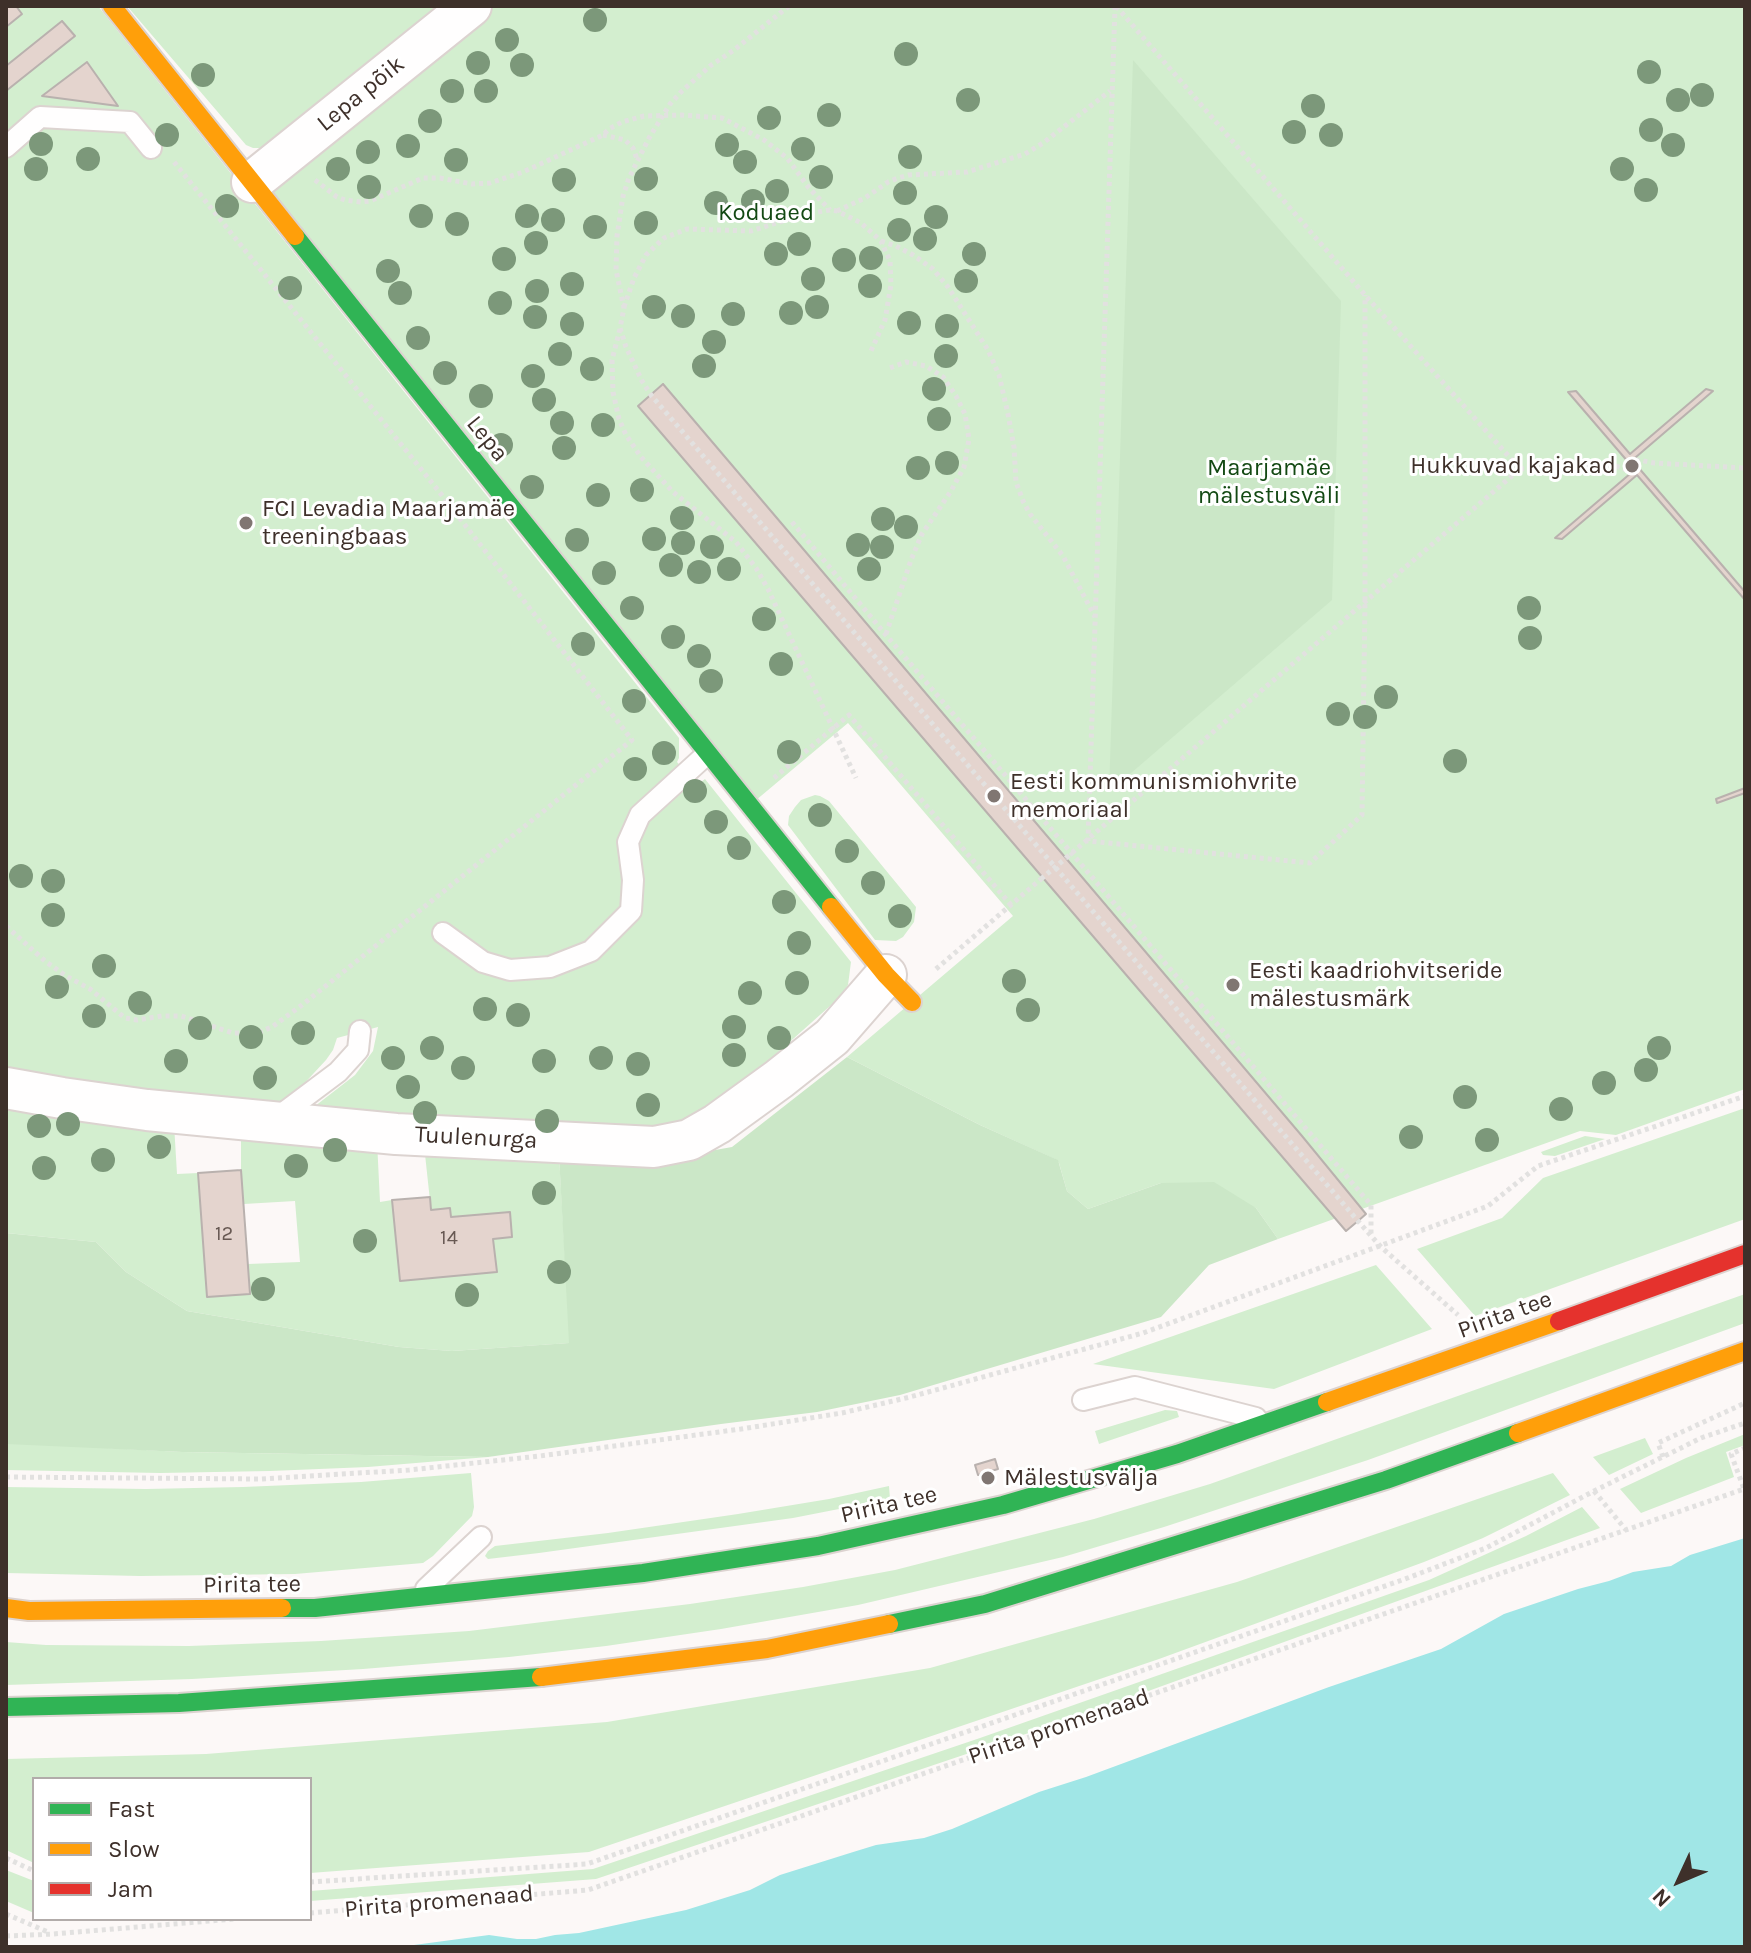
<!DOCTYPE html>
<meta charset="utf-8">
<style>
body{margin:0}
#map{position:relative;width:1751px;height:1953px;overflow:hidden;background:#fcf8f7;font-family:Karla,sans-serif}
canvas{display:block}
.frame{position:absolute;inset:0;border:8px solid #3e302a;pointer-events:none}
.legend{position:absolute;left:32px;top:1777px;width:280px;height:144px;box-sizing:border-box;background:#fff;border:2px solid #b2acaa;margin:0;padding:10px 14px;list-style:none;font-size:24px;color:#3e302a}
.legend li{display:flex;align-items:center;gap:16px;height:40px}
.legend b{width:40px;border:2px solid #b2acaa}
.north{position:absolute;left:1639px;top:1841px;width:80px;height:80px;-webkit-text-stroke:6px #fff;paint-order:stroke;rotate:226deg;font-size:22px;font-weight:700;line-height:32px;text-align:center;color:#3e302a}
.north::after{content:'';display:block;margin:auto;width:28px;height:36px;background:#3e302a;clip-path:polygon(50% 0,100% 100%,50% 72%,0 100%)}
</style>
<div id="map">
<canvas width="1751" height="1953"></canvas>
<div class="frame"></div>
<ul class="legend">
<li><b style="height:10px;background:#30b455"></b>Fast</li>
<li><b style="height:10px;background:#ff9f0a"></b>Slow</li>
<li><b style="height:10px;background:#e5322d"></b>Jam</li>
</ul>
<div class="north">N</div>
</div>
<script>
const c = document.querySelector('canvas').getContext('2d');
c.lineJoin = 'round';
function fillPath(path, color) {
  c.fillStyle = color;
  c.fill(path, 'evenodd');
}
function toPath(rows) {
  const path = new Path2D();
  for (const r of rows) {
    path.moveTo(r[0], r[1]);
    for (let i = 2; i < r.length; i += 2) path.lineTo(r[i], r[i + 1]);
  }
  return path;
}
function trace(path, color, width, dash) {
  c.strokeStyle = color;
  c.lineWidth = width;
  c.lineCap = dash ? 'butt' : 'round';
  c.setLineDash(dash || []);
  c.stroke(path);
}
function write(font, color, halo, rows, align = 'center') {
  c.font = font + ' Karla,sans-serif';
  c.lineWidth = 6;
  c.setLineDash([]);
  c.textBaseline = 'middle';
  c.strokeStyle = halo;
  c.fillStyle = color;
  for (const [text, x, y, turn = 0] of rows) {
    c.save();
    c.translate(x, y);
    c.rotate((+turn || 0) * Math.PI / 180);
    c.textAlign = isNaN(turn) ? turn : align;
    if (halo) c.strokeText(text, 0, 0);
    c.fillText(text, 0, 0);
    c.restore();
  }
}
fillPath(toPath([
 [6,6,98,6,679,738,679,758,677,762,697,785,705,779,851,962,848,985,839,998,729,1096,667,1129,310,1110,355,1075,373,1051,378,1027,337,1038,333,1050,326,1060,301,1087,285,1101,272,1106,6,1075],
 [127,6,445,6,264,148,253,148,246,145],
 [471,6,1745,6,1745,1089,1616,1135,1580,1131,1278,1239,1256,1208,1161,1183,1088,1209,1067,1191,1059,1163,1055,1159,980,1125,847,1057,1013,916,848,723,749,806,252,182],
 [815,795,820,796,829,801,916,907,914,922,903,937,896,941,875,940,788,825,789,816,795,807,801,800],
 [6,1103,174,1124,177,1174,198,1173,207,1296,250,1294,248,1264,300,1262,295,1201,244,1204,241,1170,241,1131,377,1141,380,1202,392,1200,400,1281,497,1271,493,1239,512,1237,510,1212,451,1217,450,1209,431,1210,424,1145,559,1155,570,1343,452,1351,399,1347,187,1311,126,1272,96,1242,6,1233],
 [1745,1108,1745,1219,1475,1316,1417,1249,1502,1218,1543,1178],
 [1585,1136,1605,1139,1555,1156,1543,1155,1541,1152],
 [1376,1265,1432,1329,1274,1389,1093,1364],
 [1745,1294,1745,1323,1368,1460,1164,1527,1063,1557,858,1605,721,1629,606,1646,509,1657,363,1669,192,1679,6,1685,6,1642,46,1645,189,1646,321,1641,469,1631,690,1604,803,1587,895,1570,1094,1519,1210,1484],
 [1165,1410,1177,1411,1179,1417,1099,1444,1095,1431],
 [1745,1434,1745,1445,1726,1452,1734,1477,1641,1513,1620,1489,1686,1458],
 [1645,1438,1653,1454,1609,1475,1593,1457],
 [14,1443,182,1452,488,1457,368,1467,270,1471,160,1473,6,1470,6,1444],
 [471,1473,474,1507,472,1516,433,1556,423,1563,295,1574,140,1576,6,1573,6,1487,146,1489,243,1487,361,1482],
 [1553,1473,1570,1495,1483,1538,1424,1562,1159,1659,589,1852,310,1873,310,1779,34,1779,34,1863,6,1850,6,1759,206,1754,607,1722,930,1668,1237,1582],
 [889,1486,890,1499,793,1518,539,1553,488,1559,485,1556,488,1551,495,1546,608,1533,738,1514,829,1499],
 [1582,1507,1600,1528,1079,1716,596,1879,310,1901,310,1891,593,1869,980,1738,1429,1580,1526,1536],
 [6,1870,34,1881,34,1913,6,1901]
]), '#d3eecf');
fillPath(toPath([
 [1133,60,1341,301,1332,600,1109,792],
 [847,1057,980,1125,1058,1160,1067,1191,1088,1209,1161,1183,1214,1182,1256,1208,1278,1239,1209,1265,1161,1317,900,1395,817,1412,721,1424,488,1457,182,1452,6,1444,6,1233,96,1242,126,1272,187,1311,399,1347,452,1351,569,1343,559,1155,704,1152,732,1147]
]), '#cbe7c7');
fillPath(toPath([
 [1745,1538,1745,1947,399,1947,489,1935,517,1939,536,1939,555,1935,579,1933,686,1910,750,1890,780,1875,850,1853,876,1845,924,1838,952,1829,1039,1792,1086,1777,1329,1687,1441,1649,1504,1614,1578,1589,1609,1581,1633,1572,1671,1566,1690,1555]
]), '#a0e6e6');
const building = toPath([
 [6,6,16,6,22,14,6,27,6,6],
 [62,21,75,36,6,91,6,66,62,21],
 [87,62,118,106,42,96,87,62],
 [663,384,1302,1136,1366,1214,1358,1221,1346,1231,638,406,663,384],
 [1706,389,1713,391,1629,463,1568,392,1576,391,1630,454,1706,389],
 [1638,467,1745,592,1745,600,1637,475,1562,539,1555,538,1638,467],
 [1745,788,1745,793,1717,803,1716,799,1745,788],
 [241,1170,250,1294,207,1297,198,1173,241,1170],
 [430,1197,431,1210,450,1208,451,1217,510,1212,512,1237,493,1239,497,1272,400,1281,392,1200,430,1197],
 [995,1459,998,1469,978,1475,975,1465,995,1459]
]);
fillPath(building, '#e4d4ce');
trace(building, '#b9b1ae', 2);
const lane = toPath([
 [6,147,40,117,130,122,151,148],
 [443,933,483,962,510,970,550,967,591,951,631,911,633,880,628,842,640,815,707,754],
 [274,1120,338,1072,358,1050,360,1031],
 [1083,1400,1135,1387,1256,1418],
 [426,1589,481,1537]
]);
const street = toPath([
 [252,182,471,6],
 [6,1088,62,1098,147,1110,396,1134,654,1147,689,1140,717,1124,779,1079,832,1037,886,975]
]);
const fast = toPath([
 [295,236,831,907],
 [282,1608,315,1608,643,1573,818,1546,1003,1505,1177,1454,1327,1402],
 [889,1624,985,1604,1386,1480,1518,1433],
 [6,1707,179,1703,541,1677]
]);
const slow = toPath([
 [112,6,295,236],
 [831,907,886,975,912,1002],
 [1327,1402,1559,1321],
 [1518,1433,1745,1351],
 [6,1608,29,1611,282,1608],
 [541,1677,767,1649,889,1624]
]);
const jam = toPath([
 [1559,1321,1745,1254]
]);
trace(lane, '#dcd3d0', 24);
trace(street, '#dcd3d0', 44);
trace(fast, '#dcd3d0', 22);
trace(slow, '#dcd3d0', 22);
trace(jam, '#dcd3d0', 22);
trace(toPath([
 [789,6,734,50,710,66,682,91,670,104,649,138,629,178,623,196,617,236,616,270,624,308,620,328,626,347,642,381,651,395,1358,1221,1381,1247,1458,1315],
 [1115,6,1088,841,1310,863,1362,815,1365,602,1365,295],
 [603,135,625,140,633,148,637,159],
 [315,180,337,197,345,200,361,202,370,201,423,178,440,178,472,184,490,183,523,172,603,135,609,129,622,122,644,116,681,115,722,118,764,140,787,158,809,188,830,210],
 [837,211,865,198,888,182,898,178,909,175,967,172,1025,154,1043,143,1110,91],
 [881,241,896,246,913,255,933,269,948,287,988,350,999,375,1008,414,1014,447,1016,482,1023,501,1030,514,1063,556,1095,617],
 [624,307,634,278,646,255,664,238,687,229,751,231,805,214,830,210,837,211,861,223,881,241,890,261,891,285,885,320,870,353],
 [620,329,612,360,613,392,619,419,626,435,641,457,673,492,736,542,756,568,768,589,856,778],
 [1520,469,1613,465,1627,470,1639,460,1654,463,1745,468],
 [792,522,886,635,1371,1205,1371,1236],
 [886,634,911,560,922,534,951,491,964,467,969,439,965,414,956,396,943,377,926,366,906,362,887,369],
 [774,778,849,715,1011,905],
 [1066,858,1520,469,1365,295,1116,6],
 [6,926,45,961,66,976,90,989,125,1018,137,1020,162,1016,181,1016,233,1033,257,1033,272,1027,302,1005,632,740,437,489,174,162],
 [936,969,1041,879],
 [1663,1457,1658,1443,1745,1403],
 [6,1477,260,1479,409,1470,540,1456,741,1429,842,1413,910,1397,1143,1333,1488,1206,1538,1166,1745,1096],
 [1594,1491,1626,1530],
 [6,1858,34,1871],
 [310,1882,587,1864,1405,1579,1486,1548,1594,1491,1701,1438,1745,1423],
 [310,1913,588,1890,1744,1489,1731,1454,1745,1448],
 [6,1914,48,1932],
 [6,1936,53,1934,234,1919]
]), '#e2e1e0', 5, [4, 4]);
trace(lane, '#fffefe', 20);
trace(street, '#fffefe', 40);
trace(fast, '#30b455', 18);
trace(slow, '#ff9f0a', 18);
trace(jam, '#e5322d', 18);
trace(toPath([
 [1041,879,1066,858]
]), '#e2e1e0', 5, [4, 4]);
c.fillStyle = '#7c987a';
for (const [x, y] of [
 [595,20],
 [507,40],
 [906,54],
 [478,63],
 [522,65],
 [1649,72],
 [203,75],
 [452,91],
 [486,91],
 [1702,95],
 [968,100],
 [1678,100],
 [1313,106],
 [829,115],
 [769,118],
 [430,121],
 [1651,130],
 [1294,132],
 [167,135],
 [1331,135],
 [41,144],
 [727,145],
 [1673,145],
 [408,146],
 [803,149],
 [368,152],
 [910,157],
 [88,159],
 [456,160],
 [745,162],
 [36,169],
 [338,169],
 [1622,169],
 [821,177],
 [646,179],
 [564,180],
 [369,187],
 [1646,190],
 [777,191],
 [905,193],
 [753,201],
 [716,203],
 [227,206],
 [421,216],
 [527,216],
 [936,217],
 [553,220],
 [646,223],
 [457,224],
 [595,227],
 [899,230],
 [925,239],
 [536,243],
 [799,244],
 [776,254],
 [974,254],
 [871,258],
 [504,259],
 [844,260],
 [388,271],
 [813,279],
 [966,281],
 [572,284],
 [870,286],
 [290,288],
 [537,291],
 [400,293],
 [500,303],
 [654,307],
 [817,307],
 [791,313],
 [733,314],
 [683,316],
 [535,317],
 [909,323],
 [572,324],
 [947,326],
 [418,338],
 [714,342],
 [560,354],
 [946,356],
 [704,366],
 [592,369],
 [445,373],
 [533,376],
 [934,389],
 [481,396],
 [544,400],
 [939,419],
 [562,423],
 [603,425],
 [501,445],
 [564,448],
 [947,463],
 [918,468],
 [532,487],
 [642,490],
 [598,495],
 [682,518],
 [883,519],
 [906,527],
 [654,539],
 [577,540],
 [683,543],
 [858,545],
 [712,547],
 [882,547],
 [671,565],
 [729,569],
 [869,569],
 [699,572],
 [604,573],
 [632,608],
 [1529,608],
 [764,619],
 [673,637],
 [1530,638],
 [583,644],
 [699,656],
 [781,664],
 [711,681],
 [1386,697],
 [634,701],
 [1338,714],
 [1365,717],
 [789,752],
 [664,753],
 [1455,761],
 [635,769],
 [695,791],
 [820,815],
 [716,822],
 [739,848],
 [847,851],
 [21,876],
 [53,881],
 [873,883],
 [784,902],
 [53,915],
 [900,916],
 [799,943],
 [104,966],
 [1014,981],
 [797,983],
 [57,987],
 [750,993],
 [140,1003],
 [485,1009],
 [1028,1010],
 [518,1015],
 [94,1016],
 [734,1027],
 [200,1028],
 [303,1033],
 [251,1037],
 [779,1038],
 [432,1048],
 [1659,1048],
 [734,1055],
 [393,1058],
 [601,1058],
 [176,1061],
 [544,1061],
 [638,1064],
 [463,1068],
 [1646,1070],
 [265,1078],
 [1604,1083],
 [408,1087],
 [1465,1097],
 [648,1105],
 [1561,1109],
 [425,1113],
 [547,1121],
 [68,1124],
 [39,1126],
 [1411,1137],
 [1487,1140],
 [159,1147],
 [335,1150],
 [103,1160],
 [296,1166],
 [44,1168],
 [544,1193],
 [365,1241],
 [559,1272],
 [263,1289],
 [467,1295]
]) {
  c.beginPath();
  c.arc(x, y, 12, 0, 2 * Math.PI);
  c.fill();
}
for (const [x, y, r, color] of [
 [1632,466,8,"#807672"],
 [246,523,8,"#807672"],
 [994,796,8,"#807672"],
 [1233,985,8,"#807672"],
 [988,1478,8,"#807672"]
]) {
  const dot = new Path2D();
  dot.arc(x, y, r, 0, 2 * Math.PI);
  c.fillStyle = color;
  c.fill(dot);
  trace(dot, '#fff', 3);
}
write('20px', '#685953', null, [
 ["12",224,1234],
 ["14",449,1238]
]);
write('24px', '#3e302a', '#fff', [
 ["Lepa põik",361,94,-39],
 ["Lepa",487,439,51],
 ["Tuulenurga",476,1138,3],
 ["Pirita tee",1505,1315,-20],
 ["Pirita tee",889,1505,-13],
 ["Pirita tee",252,1585,-1],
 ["Pirita promenaad",1059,1727,-19],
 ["Pirita promenaad",439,1902,-5]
]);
write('24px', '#134913', '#fff', [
 ["Koduaed",766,213],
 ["Maarjamäe",1269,468],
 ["mälestusväli",1269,496]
]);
write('24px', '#3e302a', '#fff', [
 ["Hukkuvad kajakad",1616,466,"right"],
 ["FCI Levadia Maarjamäe",262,509],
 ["treeningbaas",262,537],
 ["Eesti kommunismiohvrite",1010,782],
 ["memoriaal",1010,810],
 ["Eesti kaadriohvitseride",1249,971],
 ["mälestusmärk",1249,999],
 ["Mälestusvälja",1004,1478]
], 'left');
</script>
